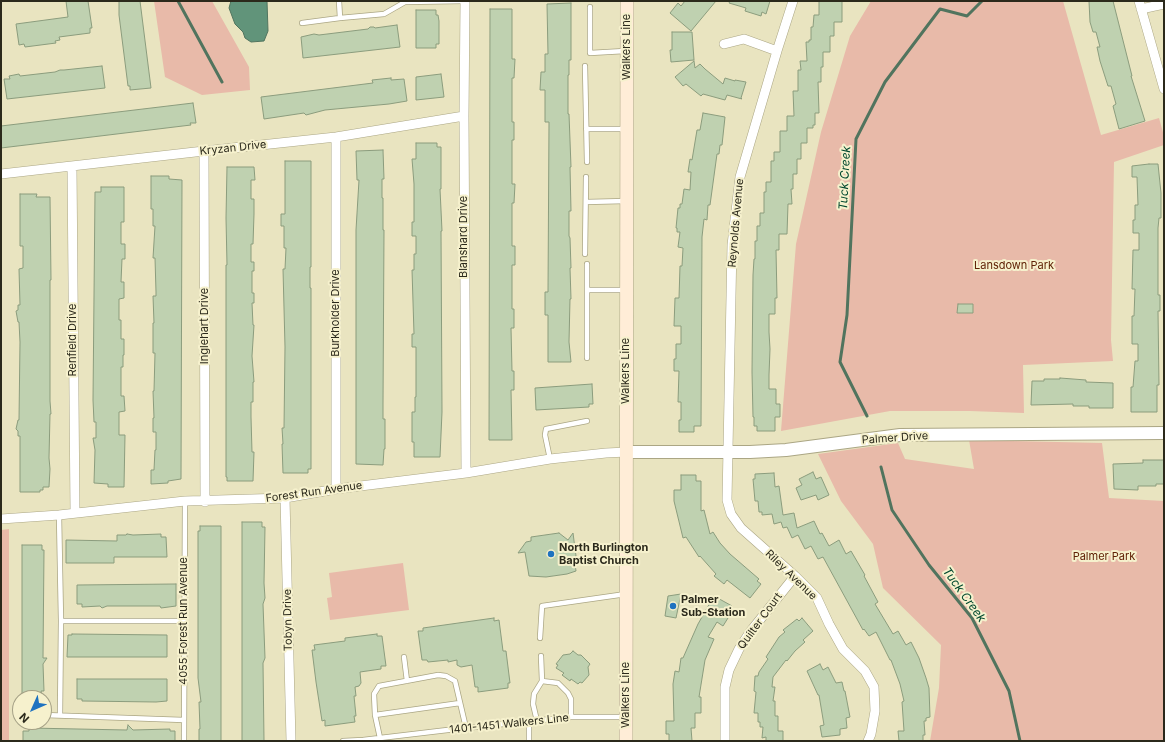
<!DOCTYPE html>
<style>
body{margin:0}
#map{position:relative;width:1165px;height:742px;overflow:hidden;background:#e9e4c0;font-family:Inter,sans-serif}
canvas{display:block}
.frame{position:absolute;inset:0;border:2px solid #2b291b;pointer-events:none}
.north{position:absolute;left:12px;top:690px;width:40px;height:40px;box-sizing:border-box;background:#f6f1cd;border:1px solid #a5a186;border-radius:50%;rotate:225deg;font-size:11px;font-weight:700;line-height:16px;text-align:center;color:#2b291b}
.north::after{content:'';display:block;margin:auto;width:14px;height:18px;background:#1e72c0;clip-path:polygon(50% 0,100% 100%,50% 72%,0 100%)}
</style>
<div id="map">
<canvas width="1165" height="742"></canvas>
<div class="frame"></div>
<div class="north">N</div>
</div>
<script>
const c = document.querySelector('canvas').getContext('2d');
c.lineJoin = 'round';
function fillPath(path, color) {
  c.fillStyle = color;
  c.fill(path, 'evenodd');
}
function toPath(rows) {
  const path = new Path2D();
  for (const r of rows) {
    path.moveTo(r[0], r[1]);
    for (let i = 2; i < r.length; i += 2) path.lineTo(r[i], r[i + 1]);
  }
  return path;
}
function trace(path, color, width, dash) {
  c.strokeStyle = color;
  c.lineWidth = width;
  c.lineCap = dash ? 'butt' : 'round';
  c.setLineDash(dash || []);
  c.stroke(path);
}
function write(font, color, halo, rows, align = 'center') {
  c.font = font + ' Inter,sans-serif';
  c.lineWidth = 4;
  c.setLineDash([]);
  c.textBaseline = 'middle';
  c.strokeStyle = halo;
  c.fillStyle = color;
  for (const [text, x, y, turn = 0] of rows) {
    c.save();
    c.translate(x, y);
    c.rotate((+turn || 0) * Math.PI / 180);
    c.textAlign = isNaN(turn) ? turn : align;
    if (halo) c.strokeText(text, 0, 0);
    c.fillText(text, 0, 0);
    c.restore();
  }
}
fillPath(toPath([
 [154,1,212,1,249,67,250,90,202,95,165,77],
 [871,1,1063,1,1101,135,1159,118,1164,136,1164,145,1114,162,1111,340,1113,361,1023,365,1024,413,970,411,890,411,781,431,796,244,821,132,850,36],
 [969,440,1102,443,1109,498,1164,501,1164,741,930,741,939,688,941,645,883,588,873,544,841,501,818,454,898,443,905,459,974,469],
 [9,529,9,741,1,741,1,530],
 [403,563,409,610,330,620,327,598,332,597,329,573]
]), '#e8baa9');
const water = toPath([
 [231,1,267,1,268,31,264,41,251,42,245,38,243,32,235,24,229,8,231,1]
]);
fillPath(water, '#61947a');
trace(water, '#51745e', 1);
trace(toPath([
 [178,1,222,82],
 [867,416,840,362,847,315,856,139,885,82,940,9,967,16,982,1],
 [881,467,892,510,929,565,972,618,1009,691,1020,741]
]), '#51745e', 3);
const building = toPath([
 [66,1,88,1,92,28,90,28,90,33,59,37,60,40,55,41,56,43,25,47,24,44,19,45,16,24,68,17,66,1],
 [119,1,140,1,151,88,130,90,130,86,128,86,119,15,119,1],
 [685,1,716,1,691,31,670,13,678,3,681,6,685,1],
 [730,1,770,1,766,14,762,12,761,16,745,11,746,8,729,3,730,1],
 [819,1,842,1,842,22,834,22,834,36,830,36,830,52,823,52,823,67,821,67,821,82,818,82,819,113,815,113,815,125,813,125,813,128,807,128,807,143,801,143,801,159,797,159,797,174,793,174,793,189,791,189,792,204,788,204,787,234,779,234,779,250,776,250,777,298,775,298,775,314,769,314,769,332,770,349,769,375,769,389,776,389,776,404,780,404,780,417,775,417,775,431,757,431,757,426,754,426,754,417,753,417,752,372,753,275,754,259,755,259,755,241,757,241,757,226,760,226,760,213,764,213,764,192,766,192,766,182,771,182,771,161,774,161,774,152,780,152,780,131,787,131,787,116,794,116,793,91,798,91,798,70,801,70,800,61,807,61,806,42,809,42,809,40,811,40,811,27,813,27,814,15,819,15,819,1],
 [1089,1,1113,1,1132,76,1131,76,1145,121,1119,129,1113,106,1116,104,1111,86,1108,86,1100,61,1097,47,1100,47,1096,32,1093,32,1090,22,1089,1],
 [571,3,571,60,569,60,569,75,568,75,568,114,569,114,571,167,570,167,571,211,569,211,569,236,570,238,571,268,570,268,571,299,570,299,569,342,571,362,548,362,548,315,545,315,545,292,548,292,549,122,545,122,545,90,540,90,541,72,545,72,545,54,548,54,547,4,571,3],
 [490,9,512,9,512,59,515,59,514,78,512,78,512,122,514,122,514,140,512,140,512,184,515,184,514,203,512,203,512,246,515,246,515,265,512,265,512,309,514,309,514,328,511,328,512,371,514,371,514,390,511,390,512,440,489,440,490,9],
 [416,10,436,10,436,15,438,15,439,21,439,44,436,44,436,48,416,48,416,10],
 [397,25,400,47,303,58,301,37,314,34,319,35,368,29,370,27,374,27,375,28,397,25],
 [672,32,692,32,694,60,671,62,670,50,672,50,672,32],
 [694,61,695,68,700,64,705,69,723,84,725,78,735,81,735,80,746,82,741,98,742,99,727,95,725,100,703,94,701,96,686,84,683,86,675,77,694,61],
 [102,66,105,88,7,99,4,79,10,79,9,76,19,74,20,76,55,72,60,70,64,70,102,66],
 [441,74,444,97,416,100,416,77,441,74],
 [391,78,391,80,404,79,407,101,389,104,325,110,306,115,304,113,264,119,261,97,373,83,372,80,391,78],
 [193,103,196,123,190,123,191,125,1,148,1,126,193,103],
 [703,113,725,117,722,145,720,145,719,154,717,154,710,205,708,205,707,220,704,219,702,237,701,426,694,426,694,432,679,432,679,420,681,420,681,402,678,402,679,371,674,371,674,359,676,359,676,344,681,344,681,326,674,326,675,298,679,298,680,266,682,266,683,248,678,247,680,232,677,232,677,228,676,228,678,208,680,208,680,204,682,204,684,189,690,190,691,172,688,172,690,159,692,160,697,130,700,130,703,113],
 [416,143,437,143,437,147,441,147,441,189,440,189,442,231,441,231,442,412,440,457,414,457,414,442,412,442,412,412,415,412,415,397,416,397,416,347,412,347,412,334,414,334,412,270,414,270,414,254,416,254,416,236,412,236,412,222,414,222,414,184,412,159,416,159,416,143],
 [383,150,384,179,382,179,382,198,383,198,383,230,384,230,383,404,383,419,385,419,385,449,384,449,383,465,356,464,356,230,359,180,357,180,356,151,383,150],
 [285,161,311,161,311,267,310,267,310,288,311,288,311,469,308,469,308,473,283,473,282,444,283,444,282,428,284,428,285,347,283,269,285,269,286,248,284,248,284,226,281,226,281,214,285,214,285,161],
 [1149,164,1158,164,1161,193,1161,218,1159,218,1158,228,1158,295,1160,295,1160,311,1158,311,1159,385,1157,385,1157,412,1131,412,1131,387,1133,387,1135,361,1138,361,1138,344,1132,344,1132,316,1134,316,1135,289,1132,289,1133,250,1139,250,1139,233,1133,233,1133,220,1135,220,1135,205,1138,205,1137,177,1132,177,1132,166,1149,164],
 [227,167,254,167,255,180,251,180,251,199,254,199,254,214,253,244,251,244,251,262,254,262,254,271,252,271,252,293,254,293,254,303,252,303,253,325,254,325,252,356,254,382,253,382,253,402,251,402,251,417,252,452,254,452,253,481,227,481,227,477,226,477,226,265,227,265,226,218,227,167],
 [151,176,169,176,169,179,182,180,181,479,168,481,168,483,151,484,151,470,154,470,155,450,156,450,156,432,153,432,153,418,154,418,153,391,154,391,155,353,153,353,153,323,154,323,153,296,156,296,156,292,155,258,153,258,155,226,153,226,153,209,151,209,151,176],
 [101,187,124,187,124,222,121,222,121,244,125,244,125,259,122,259,121,282,124,282,124,298,119,299,119,320,121,320,121,339,124,339,124,355,123,355,123,367,121,367,121,396,124,396,125,411,119,412,119,435,125,435,124,487,108,487,108,484,94,483,95,450,93,438,96,438,96,422,94,422,93,400,95,192,101,192,101,187],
 [20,194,37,194,36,197,50,197,51,280,50,280,50,401,51,414,50,414,49,458,50,469,49,487,43,487,43,490,40,490,40,492,20,492,20,436,18,436,18,431,16,429,18,420,19,420,20,342,19,322,18,322,16,311,18,310,18,305,20,305,19,269,23,268,23,246,20,246,20,194],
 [958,304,973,304,973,313,957,313,958,304],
 [1060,378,1086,380,1086,382,1113,383,1113,408,1089,408,1089,406,1073,406,1073,404,1031,405,1032,381,1044,381,1044,379,1060,379,1060,378],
 [592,384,593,404,589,404,589,407,536,410,535,388,592,384],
 [1143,460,1164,460,1164,484,1156,484,1156,486,1138,486,1138,490,1114,489,1113,464,1143,463,1143,460],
 [813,472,816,479,821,477,829,495,818,500,816,495,801,500,796,488,802,485,799,479,813,472],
 [774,473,775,487,779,486,783,515,794,513,797,528,814,521,820,534,822,533,829,546,839,540,846,554,851,551,865,575,864,576,878,602,875,604,893,634,898,631,906,645,911,642,919,658,926,678,929,688,930,717,926,718,926,721,924,721,925,735,923,735,923,741,899,741,898,731,904,731,902,702,904,701,900,684,891,660,890,660,876,632,869,636,864,629,863,630,823,557,818,559,811,546,805,549,798,535,792,538,787,527,783,528,781,522,774,524,772,514,762,515,762,512,759,512,758,501,755,501,753,479,755,479,755,474,774,473],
 [681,475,696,475,696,481,701,481,701,511,704,510,710,534,713,532,720,543,730,554,759,579,757,581,761,584,750,598,727,580,724,584,714,576,716,574,700,556,699,557,686,537,683,538,674,501,674,490,681,490,681,475],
 [242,522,262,522,262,527,265,527,264,583,265,598,263,604,265,658,263,663,264,741,242,741,242,522],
 [200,526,221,526,221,741,199,741,199,729,200,729,199,702,201,702,198,678,198,531,200,531,200,526],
 [559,533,568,540,573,533,576,556,574,557,576,571,567,574,546,577,529,576,525,552,518,553,526,542,531,541,531,537,559,533],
 [127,534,133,535,161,534,161,537,166,537,167,557,114,557,114,563,66,563,66,540,117,541,117,535,126,535,127,534],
 [22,545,42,545,42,550,44,550,43,658,47,658,43,664,44,691,41,691,42,696,22,697,22,545],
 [176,584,176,606,161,608,160,606,107,606,102,608,100,606,82,607,82,604,77,604,77,585,176,584],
 [681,594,676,618,665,616,668,596,681,594],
 [714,596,732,606,731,609,733,610,723,626,717,622,708,637,714,639,705,660,699,697,701,697,701,713,695,713,695,728,691,728,692,741,669,741,669,734,666,734,666,721,674,721,673,684,675,671,679,672,681,658,683,658,698,624,714,596],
 [494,618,494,621,499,620,503,651,506,651,510,683,508,683,508,688,478,692,478,687,475,687,472,665,461,667,457,665,457,660,448,662,448,660,428,662,427,660,422,660,418,631,423,631,423,628,494,618],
 [802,618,813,631,803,640,805,642,795,651,787,661,786,660,773,677,772,687,775,687,773,701,775,701,775,716,778,716,778,731,783,731,783,741,766,741,766,737,762,738,763,727,760,727,760,722,758,722,758,713,754,713,756,692,754,691,755,676,758,676,759,672,768,659,766,657,779,637,785,632,783,630,797,619,799,621,802,618],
 [72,634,167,635,167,657,67,657,68,635,72,635,72,634],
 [377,634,377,636,382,636,386,666,381,666,381,669,360,672,361,683,359,686,355,687,356,696,354,696,356,716,354,716,355,722,325,726,325,720,322,721,316,682,312,650,315,650,314,645,345,641,345,638,377,634],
 [573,651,578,655,581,655,590,664,588,667,589,675,582,683,580,682,578,684,571,679,570,681,562,675,564,673,556,668,558,665,556,664,563,655,570,654,573,651],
 [820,664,823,670,828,667,836,683,842,682,844,691,845,691,850,717,846,718,847,728,840,729,840,735,822,737,820,726,824,725,819,695,818,695,807,671,820,664],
 [77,679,167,679,167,701,156,702,82,701,82,699,77,699,77,679],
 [128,725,133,730,170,729,170,731,175,731,175,741,23,741,23,731,29,731,29,728,127,730,128,725]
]);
fillPath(building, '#bfd1b0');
trace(building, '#8b9c7d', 1);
const service = toPath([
 [339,1,340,18,384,14,405,2,465,1],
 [590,7,590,53,625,51],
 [302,23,340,18],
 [585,66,587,162],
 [586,129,626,129],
 [586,202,626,201],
 [585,254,586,177],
 [587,290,625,290],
 [587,358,587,264],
 [550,459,545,435,546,429,587,421],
 [59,515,61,621,60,716],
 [61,621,184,621],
 [540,638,542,606,626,594],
 [404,657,407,681],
 [542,681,558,683,568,693,571,699,571,717],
 [44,715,184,720],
 [375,715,460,703],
 [537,721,533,704,534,694,542,681,541,656],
 [529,722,529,741],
 [380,738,375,715,374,694,379,686,438,675,446,676,455,681,466,728],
 [184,741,185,501],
 [343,741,363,740,456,729,571,717,625,717]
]);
const minor = toPath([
 [465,1,464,116,466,473],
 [793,1,777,51,740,177,732,245,727,500,731,514,741,528,795,576,817,598,829,624,843,649,865,671,874,687,875,711,871,734,868,741],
 [1139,1,1164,89],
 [1141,9,1164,4],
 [724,44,744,39,777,51],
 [204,151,205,502],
 [72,167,75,513],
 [1,174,204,151,336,137,464,116],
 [336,489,336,137],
 [285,498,291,741],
 [1,519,59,515,185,501,285,498,336,489,466,473,550,459,606,453,627,452],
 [725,741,725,687,729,670,739,649,750,632,795,576]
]);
const tertiary = toPath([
 [627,452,750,452,786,450,900,435,1164,433]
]);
const secondary = toPath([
 [626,741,627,1]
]);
trace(service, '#aba684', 6);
trace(minor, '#aba684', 10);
trace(tertiary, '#aba684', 14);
trace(secondary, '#aba684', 14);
trace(service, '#fff', 4.5);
trace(minor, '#fff', 9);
trace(tertiary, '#fff', 12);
trace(secondary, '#ffedd7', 13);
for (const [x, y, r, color] of [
 [551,554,4,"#1e72c0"],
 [673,606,4,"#1e72c0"]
]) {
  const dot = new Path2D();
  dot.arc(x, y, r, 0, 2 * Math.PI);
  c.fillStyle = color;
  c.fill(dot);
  trace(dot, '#f6f1cd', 1.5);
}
write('11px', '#2b291b', '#f6f1cd', [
 ["Walkers Line",627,47,-90],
 ["Kryzan Drive",233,148,-6],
 ["Reynolds Avenue",736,223,-85],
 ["Blanshard Drive",464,237,-90],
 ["Burkholder Drive",336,313,-90],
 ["Inglehart Drive",205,326,-90],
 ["Renfield Drive",73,340,-90],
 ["Walkers Line",626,371,-90],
 ["Palmer Drive",895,438,-4],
 ["Forest Run Avenue",314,492,-8],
 ["Riley Avenue",791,575,44],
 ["Tobyn Drive",288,620,-91],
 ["4055 Forest Run Avenue",184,621,-90],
 ["Quilter Court",760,621,-54],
 ["Walkers Line",626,695,-90],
 ["1401-1451 Walkers Line",509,724,-6]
]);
write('11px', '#602206', '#f6f1cd', [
 ["Lansdown Park",1014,266],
 ["Palmer Park",1104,557]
]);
write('bold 11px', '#2b291b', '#f6f1cd', [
 ["North Burlington",559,548],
 ["Baptist Church",559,561],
 ["Palmer",681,600],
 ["Sub-Station",681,613]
], 'left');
write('italic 12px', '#01482e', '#f6f1cd', [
 ["Tuck Creek",845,178,-87],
 ["Tuck Creek",964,595,54]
]);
</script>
